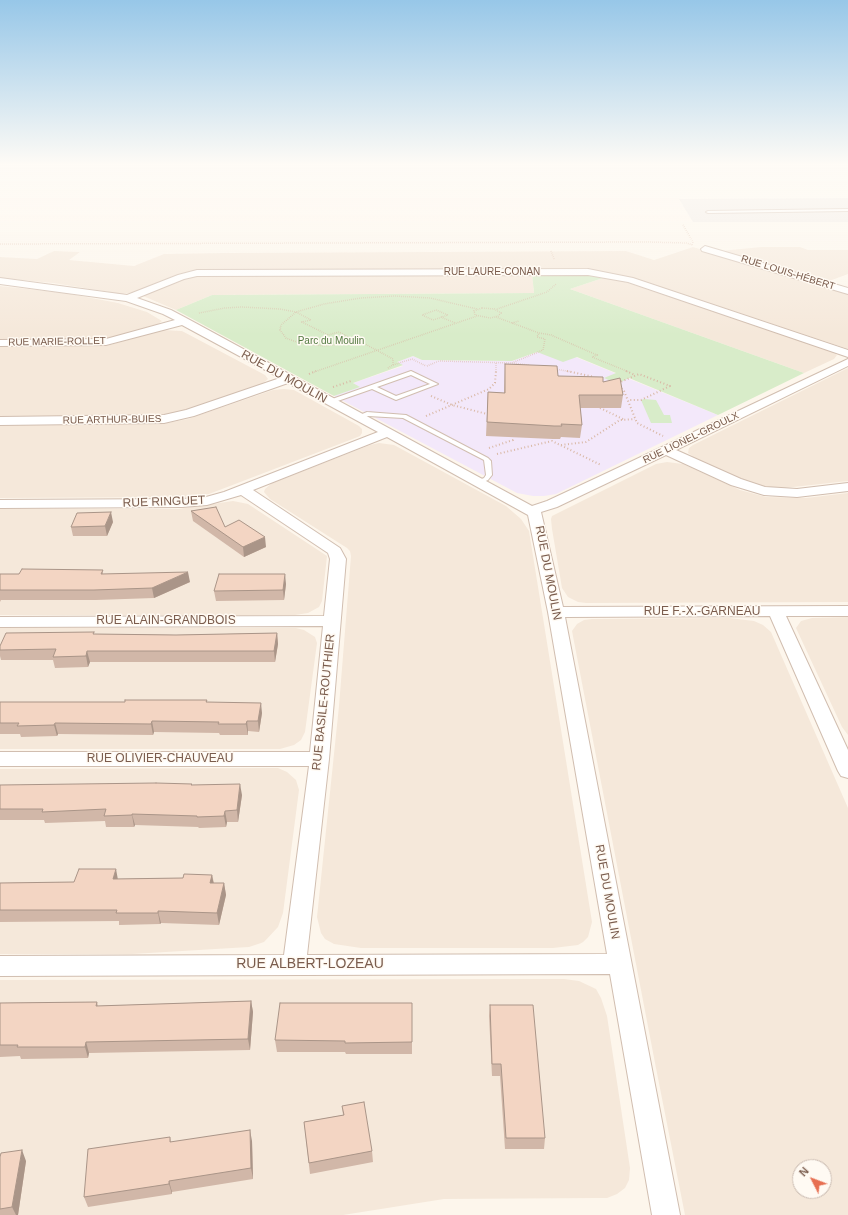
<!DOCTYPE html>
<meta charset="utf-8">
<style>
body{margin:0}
#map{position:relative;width:848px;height:1215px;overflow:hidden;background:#fdf6ec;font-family:Helvetica,sans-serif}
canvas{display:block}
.north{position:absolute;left:792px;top:1159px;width:40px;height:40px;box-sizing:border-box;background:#fffaf3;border:1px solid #cabbb1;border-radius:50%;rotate:312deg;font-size:11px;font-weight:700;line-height:16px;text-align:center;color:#7a5c4d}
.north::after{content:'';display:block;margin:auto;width:14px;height:18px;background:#e76f51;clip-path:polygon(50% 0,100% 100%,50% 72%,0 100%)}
</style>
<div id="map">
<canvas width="848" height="1215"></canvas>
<div class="north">N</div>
</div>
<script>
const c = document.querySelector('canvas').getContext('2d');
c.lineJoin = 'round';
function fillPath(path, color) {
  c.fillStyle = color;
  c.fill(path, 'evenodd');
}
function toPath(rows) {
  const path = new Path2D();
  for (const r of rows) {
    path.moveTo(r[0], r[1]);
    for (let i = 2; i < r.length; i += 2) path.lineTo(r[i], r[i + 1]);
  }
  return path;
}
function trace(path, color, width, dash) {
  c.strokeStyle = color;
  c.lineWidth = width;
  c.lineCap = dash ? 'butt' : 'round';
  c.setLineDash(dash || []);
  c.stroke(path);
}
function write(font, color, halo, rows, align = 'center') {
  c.font = font + ' Helvetica,sans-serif';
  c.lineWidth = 3;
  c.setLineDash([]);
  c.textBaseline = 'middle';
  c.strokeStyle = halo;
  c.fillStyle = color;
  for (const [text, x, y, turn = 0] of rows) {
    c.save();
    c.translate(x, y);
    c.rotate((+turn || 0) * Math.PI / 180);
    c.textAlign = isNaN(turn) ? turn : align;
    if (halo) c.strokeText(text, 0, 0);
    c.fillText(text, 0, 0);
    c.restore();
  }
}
fillPath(toPath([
 [693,247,848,294,848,349,636,279,600,272,198,271,180,274,135,292,122,294,53,283,0,278,0,257,37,259,54,251,80,252,69,260,134,266,164,254,223,253,626,251,654,260],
 [761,247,800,247,808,250,848,250,848,274,832,280,820,280,721,251],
 [532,274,534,293,212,295,176,310,143,296,186,278,198,275],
 [606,277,632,284,831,351,837,355,834,359,804,373,570,289],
 [0,286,65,293,118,303,147,312,162,321,156,326,106,340,0,340],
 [163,330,182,331,265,375,268,379,262,384,185,410,158,416,0,416,0,346,106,346],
 [848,368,848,481,784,488,764,487,747,482,698,460,688,453,689,448,693,445],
 [284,389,294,390,359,426,362,429,362,433,360,436,350,440,209,494,183,497,0,498,0,425,162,424,188,419,273,390],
 [379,443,394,445,506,506,521,519,529,531,592,922,588,937,583,942,578,945,553,948,361,948,334,944,325,939,321,933,317,917,339,706,351,556,350,551,347,548,270,499,264,492,265,489,272,483,370,445],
 [667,462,683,464,740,490,766,497,806,498,848,493,848,602,586,603,578,602,568,597,562,588,552,529,551,519,552,516,656,464],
 [233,501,248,504,327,556,322,601,319,607,308,613,295,615,0,615,0,509,178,509],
 [848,617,848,735,842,727,796,628,801,621,812,618],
 [729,618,754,621,763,625,771,632,848,808,848,1215,685,1215,656,1068,572,631,577,624,584,620,592,619],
 [800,1167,824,1167,824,1191,800,1191],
 [0,628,296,628,304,630,315,637,317,643,305,732,301,740,294,745,280,749,0,749],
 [278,768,287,772,296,780,299,790,283,913,278,927,264,942,249,947,132,954,0,954,0,769],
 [564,979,579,981,596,989,601,998,607,1016,630,1168,629,1180,625,1188,617,1194,607,1198,597,1198,444,1199,343,1215,0,1215,0,980]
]), '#f5e8da');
fillPath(toPath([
 [848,198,848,222,693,222,679,199]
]), '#efe9e4');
fillPath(toPath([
 [551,347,718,415,556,494,544,496,533,496,517,493,334,396,359,387,353,383,403,366,397,362,413,356,422,360,512,361]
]), '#f3e8fa');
fillPath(toPath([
 [532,274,577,274,606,277,570,289,804,373,718,415,629,378,617,384,611,381,604,378,616,373,577,357,563,362,537,352,512,361,422,360,413,356,397,362,403,365,353,383,360,387,334,396,176,310,212,295,534,293],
 [644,399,656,400,664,415,670,415,672,423,651,423,641,400]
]), '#d8ecc9');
const lane = toPath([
 [848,209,848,211,708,213,706,212,708,211,848,209],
 [411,371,438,384,396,400,372,389,332,403,330,404,327,402,335,398,411,371],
 [411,375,430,384,396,396,377,387,411,375],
 [367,412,406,415,488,458,491,461,492,475,488,480,481,483,477,483,477,481,484,478,486,475,484,460,403,418,368,416,358,419,355,417,367,412]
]);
const street = toPath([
 [705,246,848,288,848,294,702,251,701,249,705,246],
 [588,269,633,278,848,350,848,357,628,282,588,275,197,276,184,279,137,298,171,310,188,319,532,506,547,501,607,473,848,359,848,366,676,450,741,479,765,487,797,489,848,483,848,491,797,497,764,495,731,485,666,455,557,507,541,512,563,607,848,606,848,616,786,616,848,750,848,778,841,776,838,771,770,616,565,617,680,1215,652,1215,610,974,0,976,0,956,284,955,309,766,0,766,0,752,310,752,323,626,0,627,0,617,324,616,330,559,328,553,241,495,207,505,182,507,0,508,0,500,182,499,206,497,224,492,378,432,288,383,194,416,164,423,0,425,0,417,164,415,186,410,280,378,182,325,106,345,0,346,0,340,106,339,175,320,163,314,126,301,0,284,0,278,127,295,178,275,197,270,588,269],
 [387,437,528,515,548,612,607,954,307,955,329,759,346,559,340,548,253,490,387,437]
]);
trace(lane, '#d1beb0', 2);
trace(street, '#d1beb0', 2);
trace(toPath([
 [683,225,693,242,692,245],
 [0,244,646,242,686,243,693,245],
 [551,251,554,259],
 [482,308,494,309,501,313,498,316,490,318,475,315,474,311,482,308],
 [497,309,547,292,556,284],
 [436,310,448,315,433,320,422,315,436,310],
 [199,313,225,308,242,307,280,309,296,312,311,320,302,322,328,335,339,332,356,341],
 [441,317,455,323],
 [496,317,539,333,551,335,597,355,592,357,629,372],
 [512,323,519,321],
 [512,363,543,350,545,339,537,337,539,333],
 [393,365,412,359,426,366],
 [427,366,439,361,512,363,529,365],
 [388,368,393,365,393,359,365,344,358,342,324,346,299,343,286,338,280,330,281,325,296,312,324,304,361,298,394,296,430,298,477,309],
 [555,369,572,372],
 [314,372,477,316],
 [496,372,496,362]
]), '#d9b8a5', 1.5, [0.5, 1.5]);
trace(toPath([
 [567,371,594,377],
 [626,371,635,375],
 [309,374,316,371],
 [618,383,639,374,670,386,641,400,628,400],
 [619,386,624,391,637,423,663,436],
 [333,387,351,381],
 [431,396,452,405,487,414],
 [600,408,623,419],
 [426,416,489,389,495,383,496,371],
 [561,445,586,442,620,420,635,419],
 [489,448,513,440,513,438],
 [497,454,552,441,601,465]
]), '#d9b8a5', 2, [1, 2.5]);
fillPath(lane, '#fff');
fillPath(street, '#fff');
fillPath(toPath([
 [505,364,558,376,603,382,623,395,621,408,580,408,582,425,580,438,561,437,560,439,553,439,486,436,488,392,504,393],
 [191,511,266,547,244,557,193,521],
 [113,522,107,536,73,536,71,527],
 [103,570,103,574,190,582,154,598,96,600,1,600,0,602,0,574,19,574],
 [286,584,284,600,216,601,214,591],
 [277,633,278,644,275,662,90,662,88,667,55,668,53,660,1,660,0,656,0,646,94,634,176,635],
 [207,700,207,702,262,713,259,732,248,731,248,735,220,735,219,733,154,732,153,735,58,734,57,736,21,737,20,734,0,734,0,702,125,702],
 [0,785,192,785,242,795,238,822,227,822,226,827,199,828,198,827,135,825,134,827,106,827,105,821,45,823,44,820,0,820],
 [212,875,214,883,224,883,226,895,219,925,161,923,160,924,119,925,119,921,0,922,0,883,74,882,118,879,183,878],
 [251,1001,253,1012,250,1050,89,1053,88,1058,21,1059,20,1056,0,1057,0,1003,97,1002,98,1006],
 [412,1003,412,1054,346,1054,345,1052,277,1052,275,1040],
 [490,1005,545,1138,544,1149,505,1149,500,1076,492,1076,489,1016],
 [342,1106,372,1151,373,1162,310,1174,304,1122,343,1115],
 [170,1137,171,1142,252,1141,253,1179,172,1192,172,1194,88,1207,84,1197],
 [0,1157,26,1161,18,1215,0,1215]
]), '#d1b7a8');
fillPath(toPath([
 [111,512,113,522,107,536,105,526],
 [265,537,266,547,244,557,243,547],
 [188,572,190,582,154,598,152,588],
 [285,574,286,584,284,600,283,590],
 [277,633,278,644,275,662,274,651],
 [87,651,90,662,88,667,86,656],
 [261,703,262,713,259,732,258,721],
 [152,721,154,732,153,735,151,724],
 [247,721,248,731,248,735,246,724],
 [55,723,58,734,57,736,54,725],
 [240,784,242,795,238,822,237,810],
 [225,811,227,822,226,827,224,816],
 [132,814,135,825,134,827,132,815],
 [116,869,118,880,113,879],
 [212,875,214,886,210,883],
 [224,883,226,895,219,925,217,913],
 [158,911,161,923,160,924,158,913],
 [251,1001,253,1012,250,1050,248,1039],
 [86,1042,89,1053,88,1058,85,1047],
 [250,1130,252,1141,253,1179,251,1168],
 [22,1150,26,1161,18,1215,16,1215,12,1207],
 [169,1181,172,1192,172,1194,169,1184]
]), '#aa9588');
const building = toPath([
 [505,364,557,366,558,376,603,377,603,382,620,378,623,395,579,395,582,425,561,424,562,426,554,426,487,422,488,392,505,393,505,364],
 [216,507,225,527,239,520,265,537,243,547,191,511,216,507],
 [111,512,105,526,71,527,77,513,111,512],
 [22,569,103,570,101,574,188,572,152,588,94,590,0,590,0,574,19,574,22,569],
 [219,574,285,574,283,590,214,591,219,574],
 [94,632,93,634,176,635,277,633,274,651,87,651,86,656,53,657,56,649,0,650,0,646,6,633,94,632],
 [125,700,207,700,206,702,261,703,258,721,247,721,246,724,218,724,219,722,152,721,151,724,55,723,54,725,17,726,19,723,0,723,0,702,125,702,125,700],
 [156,783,192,784,191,785,240,784,237,810,225,811,224,816,197,817,197,816,132,814,132,815,104,816,106,809,42,812,43,809,0,809,0,785,156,783],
 [79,869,116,869,113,879,183,878,184,874,212,875,210,883,224,883,217,913,158,911,158,913,116,913,117,910,0,910,0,883,74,882,79,869],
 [251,1001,248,1039,86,1042,85,1047,17,1047,18,1045,0,1045,0,1003,97,1002,96,1006,251,1001],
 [280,1003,412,1003,412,1042,345,1043,345,1041,275,1040,280,1003],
 [490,1005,533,1005,545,1138,506,1138,501,1064,492,1064,490,1005],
 [364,1102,372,1151,309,1163,304,1122,344,1115,342,1106,364,1102],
 [250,1130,251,1168,169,1181,169,1184,84,1197,88,1149,170,1137,170,1142,250,1130],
 [22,1150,12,1207,0,1209,0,1157,1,1153,22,1150]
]);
fillPath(building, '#f3d5c3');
trace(building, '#aa9588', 1);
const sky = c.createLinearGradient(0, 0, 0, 335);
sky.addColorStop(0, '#97c7e8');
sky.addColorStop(0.49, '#fefbf6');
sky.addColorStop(1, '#fefbf600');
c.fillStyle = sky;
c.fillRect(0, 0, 848, 335);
write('10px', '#7a5c4d', '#fffaf3', [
 ["RUE LAURE-CONAN",492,272],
 ["RUE LOUIS-HÉBERT",788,273,17],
 ["RUE MARIE-ROLLET",57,342,-1],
 ["RUE ARTHUR-BUIES",112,420,-1],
 ["RUE LIONEL-GROULX",691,438,-26]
]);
write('10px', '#537a41', '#fffaf3', [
 ["Parc du Moulin",331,341]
]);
write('12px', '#7a5c4d', '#fffaf3', [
 ["RUE DU MOULIN",284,377,29],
 ["RUE RINGUET",164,502,-2],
 ["RUE DU MOULIN",548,573,79],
 ["RUE F.-X.-GARNEAU",702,612],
 ["RUE ALAIN-GRANDBOIS",166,621],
 ["RUE BASILE-ROUTHIER",324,702,-84],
 ["RUE OLIVIER-CHAUVEAU",160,759],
 ["RUE DU MOULIN",607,892,80]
]);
write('14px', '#7a5c4d', '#fffaf3', [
 ["RUE ALBERT-LOZEAU",310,964]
]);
</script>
